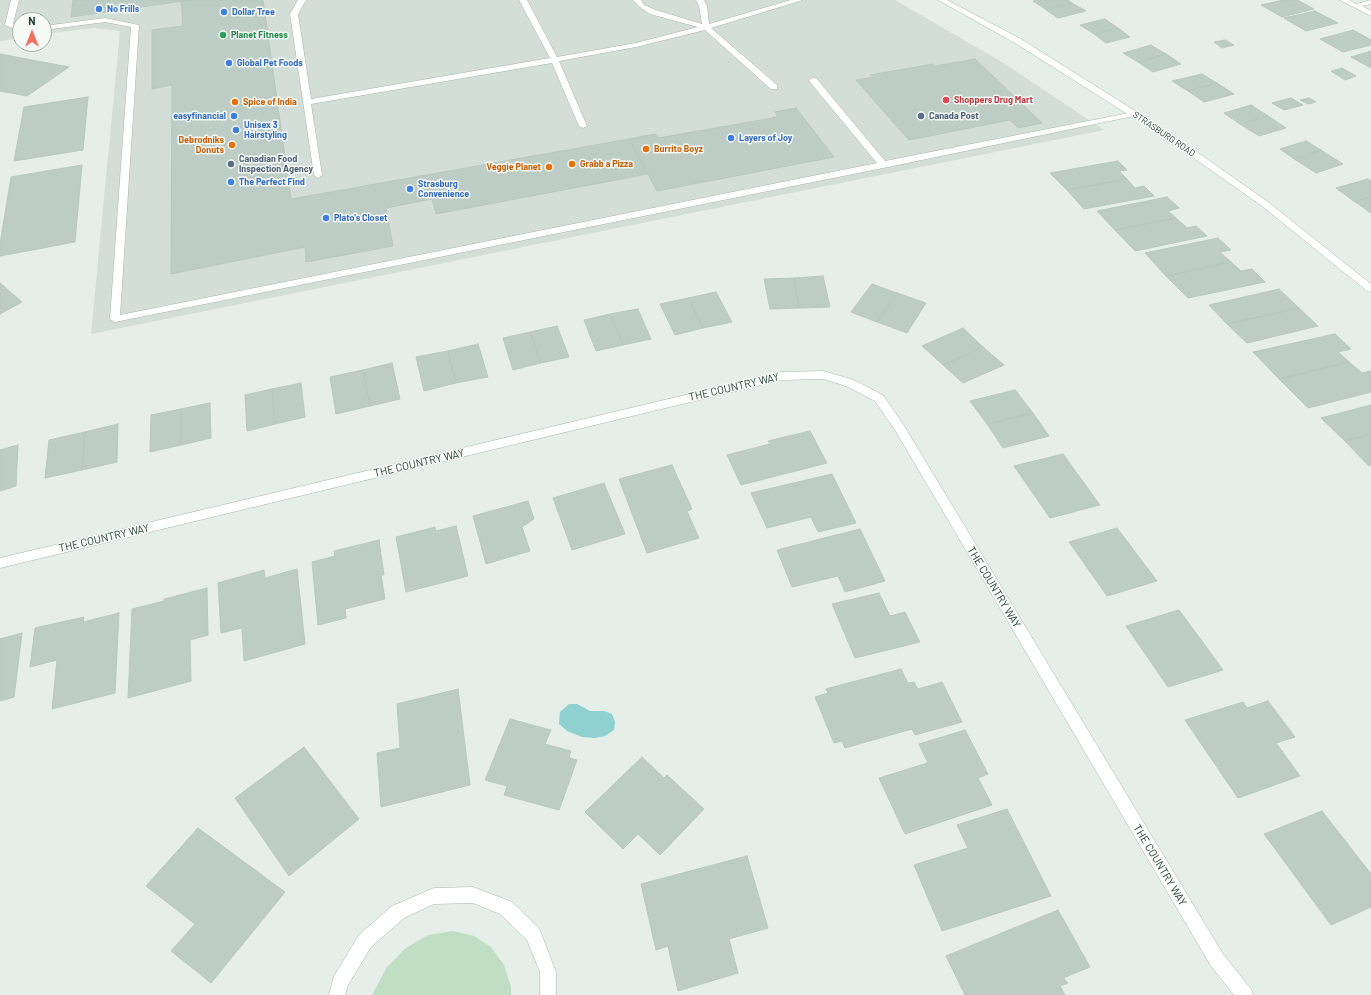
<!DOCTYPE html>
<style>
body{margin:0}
#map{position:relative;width:1371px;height:995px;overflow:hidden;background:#e5eee9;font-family:Barlow,sans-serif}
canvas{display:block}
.north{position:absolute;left:12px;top:12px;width:40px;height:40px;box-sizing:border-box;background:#f6faf7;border:1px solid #a2b0a9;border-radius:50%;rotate:0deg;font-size:11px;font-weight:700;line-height:16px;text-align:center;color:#244035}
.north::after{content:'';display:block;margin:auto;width:14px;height:18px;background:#ef7162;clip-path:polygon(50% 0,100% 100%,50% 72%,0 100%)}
</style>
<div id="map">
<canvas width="1371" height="995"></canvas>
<div class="north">N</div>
</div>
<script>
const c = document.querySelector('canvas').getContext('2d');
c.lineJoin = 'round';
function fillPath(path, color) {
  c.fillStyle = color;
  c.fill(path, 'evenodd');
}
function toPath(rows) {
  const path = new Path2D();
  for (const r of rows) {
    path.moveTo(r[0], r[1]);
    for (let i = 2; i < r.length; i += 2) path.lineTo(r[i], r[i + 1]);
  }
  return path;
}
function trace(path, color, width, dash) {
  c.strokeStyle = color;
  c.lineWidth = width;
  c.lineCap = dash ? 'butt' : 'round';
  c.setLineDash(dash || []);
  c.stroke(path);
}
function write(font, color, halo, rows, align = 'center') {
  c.font = font + ' Barlow,sans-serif';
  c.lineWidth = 3;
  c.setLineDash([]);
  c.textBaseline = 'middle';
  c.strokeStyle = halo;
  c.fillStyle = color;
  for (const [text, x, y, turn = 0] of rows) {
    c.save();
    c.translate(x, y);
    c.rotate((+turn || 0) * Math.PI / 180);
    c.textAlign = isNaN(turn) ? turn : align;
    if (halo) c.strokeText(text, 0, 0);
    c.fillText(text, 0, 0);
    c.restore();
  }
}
fillPath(toPath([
 [0,0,895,0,1007,65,1104,130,91,334,120,31,94,28,44,34,44,20,20,20,20,38,0,41]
]), '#d3ded8');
fillPath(toPath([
 [453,931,474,936,491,947,504,965,511,987,511,995,372,995,387,967,406,948,428,935]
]), '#bfdec3');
fillPath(toPath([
 [569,704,577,704,590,711,604,711,612,714,615,722,614,730,605,736,595,738,582,737,567,731,559,724,560,712]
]), '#8fd0d1');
const building = toPath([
 [73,0,190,0,71,17,73,0],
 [190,0,263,0,291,199,629,139,648,174,436,214,432,199,386,208,393,246,306,262,305,247,171,274,172,85,152,89,152,30,183,26,181,1,190,0],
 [1038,0,1068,0,1072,3,1045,9,1033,1,1038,0],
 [1284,0,1297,0,1314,9,1282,17,1261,5,1284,0],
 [1072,3,1086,11,1058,18,1045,9,1072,3],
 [1315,11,1338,23,1306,31,1284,18,1315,11],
 [1105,19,1118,28,1094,34,1080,25,1105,19],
 [1118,28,1130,37,1106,43,1094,34,1118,28],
 [1353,30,1371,40,1371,45,1343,52,1320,39,1353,30],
 [1225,40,1234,45,1222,48,1214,42,1225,40],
 [1151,45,1166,54,1138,62,1123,53,1151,45],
 [1371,51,1371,68,1351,57,1371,51],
 [0,54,69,67,27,96,0,91,0,54],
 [1166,54,1181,64,1153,72,1138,62,1166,54],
 [975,59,1042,123,1018,128,1010,120,909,140,856,80,873,77,870,75,933,64,935,66,975,59],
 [1342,68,1356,76,1345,80,1331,71,1342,68],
 [1202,74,1217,83,1188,91,1172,81,1202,74],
 [1217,83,1234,94,1204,102,1188,91,1217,83],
 [88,97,83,150,14,161,24,107,88,97],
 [1291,98,1303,105,1284,110,1272,103,1291,98],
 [1309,98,1316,102,1308,104,1300,100,1309,98],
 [1251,105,1268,116,1240,124,1224,113,1251,105],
 [796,108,834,157,657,191,629,139,655,134,658,138,778,117,775,112,796,108],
 [1268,116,1286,128,1259,136,1240,124,1268,116],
 [1306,141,1321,150,1294,159,1280,149,1306,141],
 [1321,150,1343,164,1316,173,1294,159,1321,150],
 [1118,161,1127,170,1119,171,1127,179,1067,190,1050,173,1118,161],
 [82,165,75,242,0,256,0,244,11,177,82,165],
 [1127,179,1135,188,1144,186,1154,196,1084,209,1067,190,1127,179],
 [1368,179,1371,181,1371,197,1355,202,1336,188,1368,179],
 [1167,197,1179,208,1168,211,1176,218,1115,230,1097,211,1167,197],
 [1371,197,1371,213,1355,202,1371,197],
 [1176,218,1187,228,1196,226,1207,236,1135,251,1115,230,1176,218],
 [1218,238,1231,250,1220,252,1231,262,1166,276,1145,253,1218,238],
 [1231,262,1241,271,1252,269,1265,282,1188,298,1166,276,1231,262],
 [823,276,830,307,799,308,794,278,823,276],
 [794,278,799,308,770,309,764,279,794,278],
 [0,283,22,302,0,314,0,283],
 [872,284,897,293,877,322,851,312,872,284],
 [1279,289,1299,308,1227,324,1209,305,1279,289],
 [716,292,732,322,703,328,688,298,716,292],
 [897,293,926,303,907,333,877,322,897,293],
 [688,298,703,328,675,335,660,304,688,298],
 [1299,308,1318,326,1247,343,1227,324,1299,308],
 [638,309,651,339,623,345,610,314,638,309],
 [610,314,623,345,596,351,584,320,610,314],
 [557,326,569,357,541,363,530,332,557,326],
 [963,328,983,347,943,365,922,346,963,328],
 [530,332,541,363,513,370,503,338,530,332],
 [1335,334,1351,349,1338,352,1349,362,1279,379,1253,352,1335,334],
 [478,344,488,377,456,383,448,351,478,344],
 [983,347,1004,365,963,383,943,365,983,347],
 [448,351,456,383,424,391,416,357,448,351],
 [1349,362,1362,373,1371,371,1371,392,1308,408,1279,379,1349,362],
 [392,363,400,399,370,406,363,370,392,363],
 [363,370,370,406,336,414,330,377,363,370],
 [301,383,305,417,275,424,272,389,301,383],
 [272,389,275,424,247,431,245,395,272,389],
 [1015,390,1033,413,987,424,970,401,1015,390],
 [210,403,211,438,181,445,181,409,210,403],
 [1371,405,1371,434,1345,441,1321,418,1371,405],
 [181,409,181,445,150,452,151,415,181,409],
 [1033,413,1049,436,1003,448,987,424,1033,413],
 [118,424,117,462,82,470,85,432,118,424],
 [810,431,827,463,741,485,727,455,770,444,768,441,810,431],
 [85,432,82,470,45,478,49,440,85,432],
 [1371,434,1371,465,1369,466,1345,441,1371,434],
 [18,445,16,486,0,491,0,450,18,445],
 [1063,454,1100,505,1050,518,1014,466,1063,454],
 [672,465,692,509,687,511,699,538,647,553,619,479,672,465],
 [832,474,856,523,818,532,811,517,767,528,751,493,832,474],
 [604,483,625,534,572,550,553,498,604,483],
 [528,501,534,519,522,527,530,551,486,564,473,516,528,501],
 [456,526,468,576,406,592,396,537,435,527,436,531,456,526],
 [1117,528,1157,581,1107,596,1069,542,1117,528],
 [860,529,885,581,845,592,838,576,792,587,777,550,860,529],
 [379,540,384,575,381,575,385,599,345,609,346,618,318,625,312,562,335,556,334,551,379,540],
 [297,569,305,644,244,661,242,628,221,633,218,583,264,570,265,578,297,569],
 [207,588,208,635,190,640,191,681,128,698,132,609,164,601,164,599,207,588],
 [879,593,890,616,905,612,920,642,855,658,832,604,879,593],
 [1179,610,1223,670,1168,687,1126,626,1179,610],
 [119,613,115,693,52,709,57,660,30,667,35,628,84,617,83,622,119,613],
 [22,633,14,697,0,701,0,639,22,633],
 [901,669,908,683,914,682,918,689,942,682,962,722,915,735,912,729,845,748,842,741,834,743,815,697,828,693,826,689,901,669],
 [458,689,470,785,381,807,377,753,400,748,397,704,458,689],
 [1268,701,1295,737,1276,743,1300,776,1238,798,1185,720,1243,702,1247,708,1268,701],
 [510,719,551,730,545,744,571,751,569,758,577,760,559,810,504,795,507,786,485,780,510,719],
 [965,730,988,774,978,778,992,805,905,834,879,778,928,763,919,744,965,730],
 [304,747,359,819,289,876,235,798,304,747],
 [642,757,664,778,667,775,704,809,660,855,638,834,623,849,585,812,642,757],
 [1007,809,1051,896,942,931,914,865,968,848,957,825,1007,809],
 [1322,811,1371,874,1371,907,1331,925,1264,834,1322,811],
 [198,828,285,892,211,983,171,951,195,924,146,886,198,828],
 [747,856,768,928,729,939,738,973,678,991,668,946,656,950,641,884,747,856],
 [1058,910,1090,967,1063,978,1068,983,1060,986,1065,995,965,995,946,956,1058,910]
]);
fillPath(building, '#bdccc4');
trace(building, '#b8c8bf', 1);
const lane = toPath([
 [11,0,19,0,13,24,20,27,20,31,5,25,11,0],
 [298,0,306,0,298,14,311,99,550,58,519,0,527,0,557,57,636,43,698,27,650,14,640,7,633,0,641,0,644,5,656,10,702,24,699,6,696,0,704,0,707,6,709,24,791,0,803,0,711,28,777,85,777,89,771,89,705,30,636,47,559,61,587,126,583,128,579,126,552,63,311,104,322,175,318,178,314,175,290,14,298,0],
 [105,18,139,25,120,315,877,163,810,82,809,80,813,78,816,78,885,161,1134,112,1138,114,1134,116,883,168,115,322,110,319,131,27,105,22,44,30,44,26,105,18]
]);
const street = toPath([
 [1340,0,1349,0,1356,4,1371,0,1371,4,1362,6,1371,11,1371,16,1340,0],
 [823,371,854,380,883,395,903,424,1223,954,1251,989,1253,995,1234,995,1211,966,895,430,875,401,846,386,823,379,782,380,0,568,0,558,782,372,823,371],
 [473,887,512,902,539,928,556,972,556,995,540,995,540,972,527,940,500,914,473,903,434,904,404,918,371,947,348,985,345,995,329,995,334,976,359,935,392,906,434,888,473,887]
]);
const secondary = toPath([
 [938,0,947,0,1021,39,1170,133,1268,202,1371,284,1371,292,1367,291,1262,206,1164,137,1015,43,938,0]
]);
trace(lane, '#a7b6af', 1);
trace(street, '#a7b6af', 1);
trace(secondary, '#a4baaf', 1);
fillPath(lane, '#fff');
fillPath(street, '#fff');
fillPath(secondary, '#fff');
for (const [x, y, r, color] of [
 [99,9,4,"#3f7fe0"],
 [224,12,4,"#3f7fe0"],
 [223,35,4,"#2e9e5b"],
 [229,63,4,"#3f7fe0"],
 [946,100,4,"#e0444e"],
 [235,102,4,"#e8710a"],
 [234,116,4,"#3f7fe0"],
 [921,116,4,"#5c6f8a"],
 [236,130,4,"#3f7fe0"],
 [731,138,4,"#3f7fe0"],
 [232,145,4,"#e8710a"],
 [646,149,4,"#e8710a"],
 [231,164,4,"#5c6f8a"],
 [572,164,4,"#e8710a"],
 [549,167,4,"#e8710a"],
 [231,182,4,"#3f7fe0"],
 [410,189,4,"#3f7fe0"],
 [326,218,4,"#3f7fe0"]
]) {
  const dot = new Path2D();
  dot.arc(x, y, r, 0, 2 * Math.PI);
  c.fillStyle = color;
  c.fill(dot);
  trace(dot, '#f6faf7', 1.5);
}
write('bold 9px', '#366cbe', '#f6faf7', [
 ["No Frills",107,9],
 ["Dollar Tree",232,12],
 ["Global Pet Foods",237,63],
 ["easyfinancial",226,116,"right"],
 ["Unisex 3",244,125],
 ["Hairstyling",244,135],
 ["Layers of Joy",739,138],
 ["The Perfect Find",239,182],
 ["Strasburg",418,184],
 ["Convenience",418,194],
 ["Plato's Closet",334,218]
], 'left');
write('bold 9px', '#27864d', '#f6faf7', [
 ["Planet Fitness",231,35]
], 'left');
write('bold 9px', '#be3a42', '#f6faf7', [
 ["Shoppers Drug Mart",954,100]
], 'left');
write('bold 9px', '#c56008', '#f6faf7', [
 ["Spice of India",243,102],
 ["Debrodniks",224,140,"right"],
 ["Donuts",224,150,"right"],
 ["Burrito Boyz",654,149],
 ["Grabb a Pizza",580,164],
 ["Veggie Planet",541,167,"right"]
], 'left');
write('bold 9px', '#4e5e75', '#f6faf7', [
 ["Canada Post",929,116],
 ["Canadian Food",239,159],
 ["Inspection Agency",239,169]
], 'left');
write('9px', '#244035', '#f6faf7', [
 ["STRASBURG ROAD",1164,134,34]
]);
write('11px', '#244035', '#f6faf7', [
 ["THE COUNTRY WAY",734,387,-13],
 ["THE COUNTRY WAY",419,463,-13],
 ["THE COUNTRY WAY",104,538,-13],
 ["THE COUNTRY WAY",994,587,59],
 ["THE COUNTRY WAY",1160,865,59]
]);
</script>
